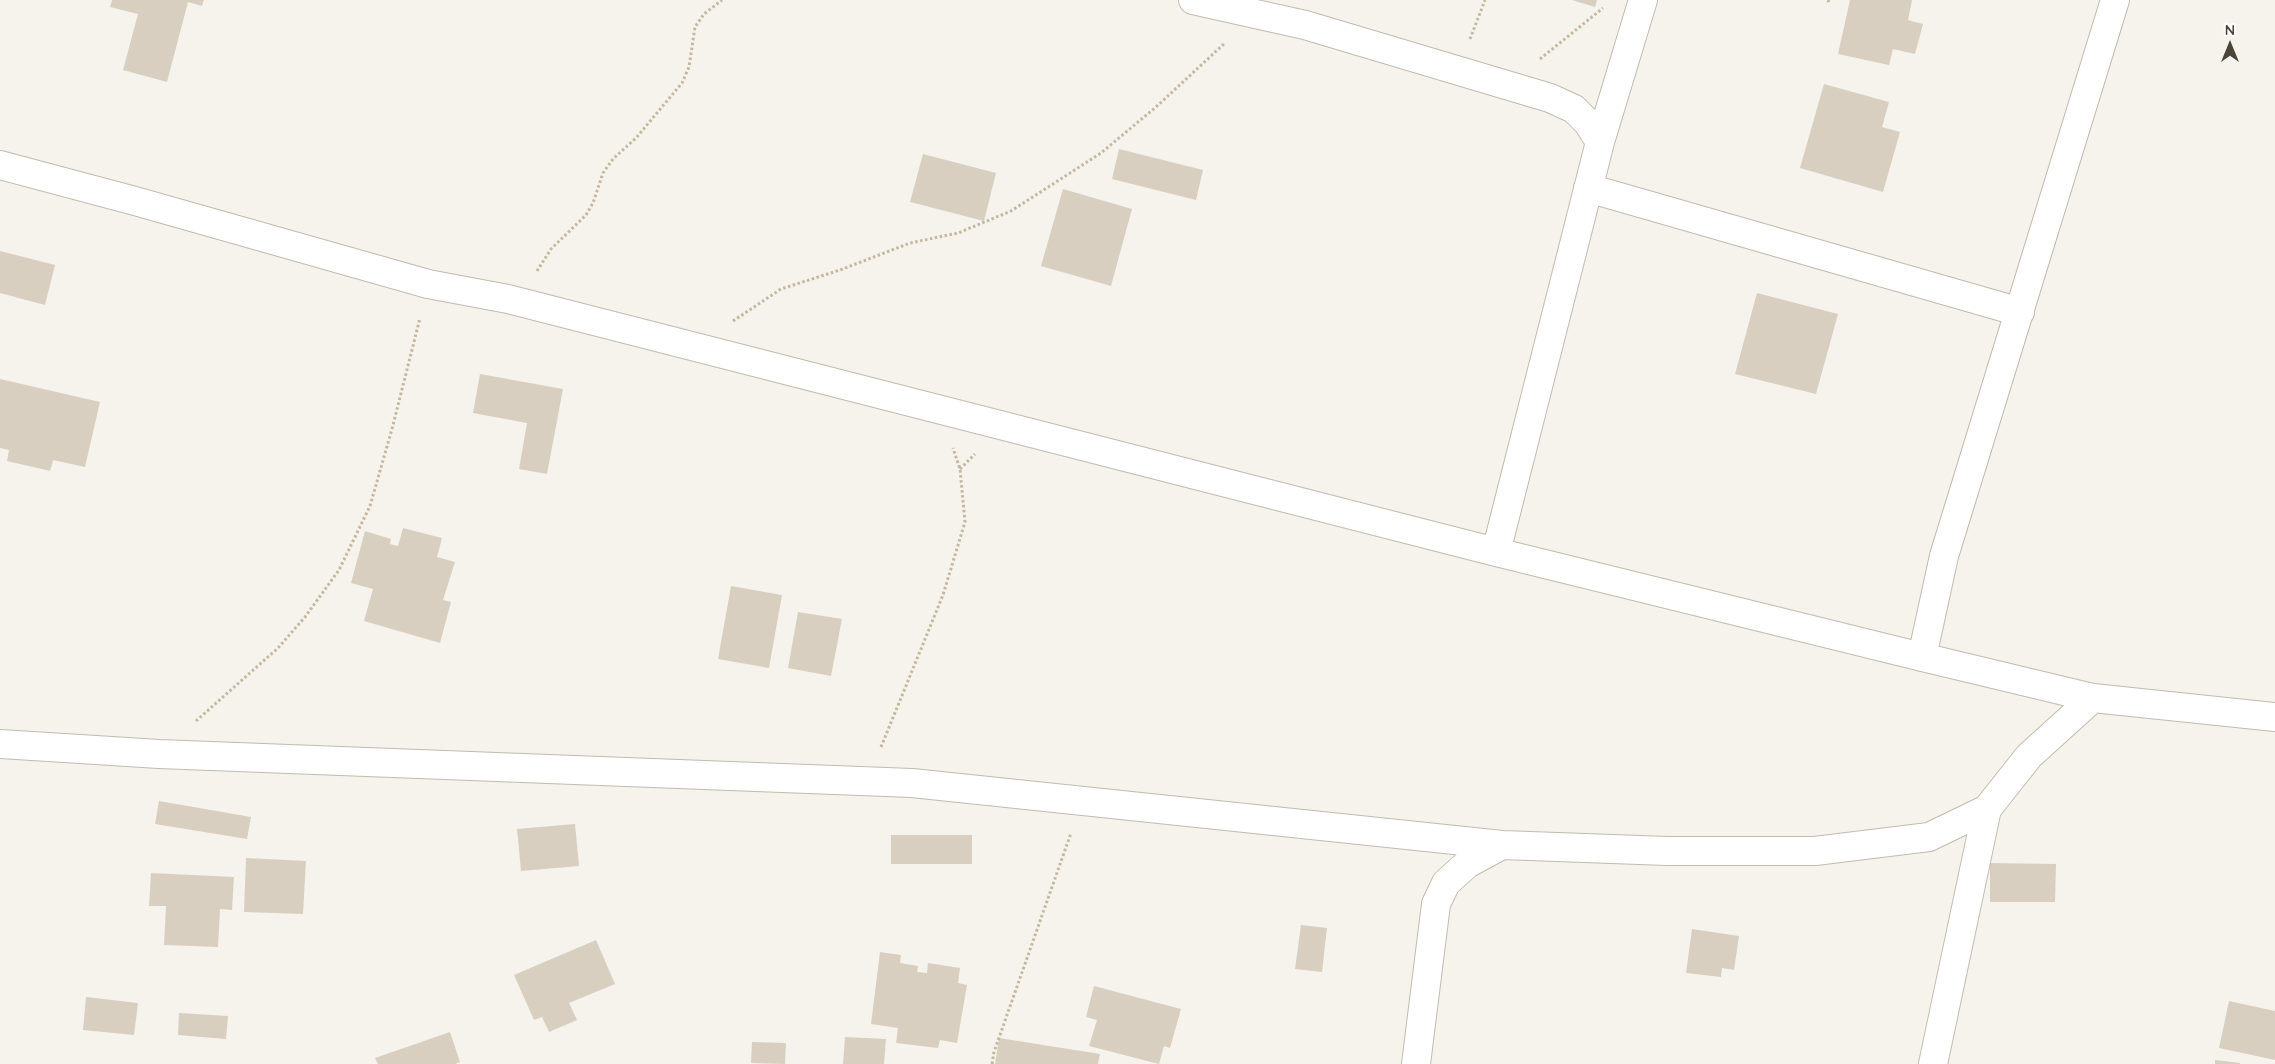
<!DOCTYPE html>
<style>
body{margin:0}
#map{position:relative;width:2275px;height:1064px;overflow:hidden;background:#f6f3ec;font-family:Quicksand,sans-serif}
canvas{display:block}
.north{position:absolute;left:2205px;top:20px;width:50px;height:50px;-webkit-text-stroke:4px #fff;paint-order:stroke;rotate:0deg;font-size:14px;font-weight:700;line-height:20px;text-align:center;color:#4b4439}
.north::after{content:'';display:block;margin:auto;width:18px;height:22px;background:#4b4439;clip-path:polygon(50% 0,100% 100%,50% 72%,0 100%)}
</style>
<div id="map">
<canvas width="2275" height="1064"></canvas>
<div class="north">N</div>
</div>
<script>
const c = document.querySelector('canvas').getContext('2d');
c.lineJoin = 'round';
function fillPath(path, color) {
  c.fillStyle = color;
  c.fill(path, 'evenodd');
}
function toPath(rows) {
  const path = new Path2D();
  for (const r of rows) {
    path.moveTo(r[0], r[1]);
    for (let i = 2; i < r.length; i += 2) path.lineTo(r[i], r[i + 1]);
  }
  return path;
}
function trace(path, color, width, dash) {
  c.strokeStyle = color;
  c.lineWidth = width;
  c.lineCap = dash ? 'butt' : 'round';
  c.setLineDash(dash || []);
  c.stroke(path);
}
fillPath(toPath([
 [112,0,204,0,202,6,188,2,167,82,123,70,138,14,110,7],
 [1572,0,1597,0,1595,7],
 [1850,0,1912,0,1908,20,1923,24,1915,54,1893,49,1889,65,1838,54],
 [1824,84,1889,102,1882,127,1900,132,1883,192,1800,168],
 [1119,149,1203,170,1196,200,1112,179],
 [923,154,996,173,984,221,910,202],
 [1063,189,1132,209,1111,286,1041,266],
 [0,251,55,265,45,305,0,293],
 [1757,293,1838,314,1816,394,1735,374],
 [480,374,563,389,547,474,519,469,527,423,473,413],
 [0,379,100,402,85,467,53,460,50,471,7,461,9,450,0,448],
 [403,528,442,538,437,557,455,562,443,600,451,602,440,643,364,621,373,589,351,583,365,531,391,539,390,544,398,546],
 [731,586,782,595,769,668,718,659],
 [798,612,842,619,831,676,788,668],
 [159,801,251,817,247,839,155,824],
 [575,824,579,866,521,871,517,829],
 [891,835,972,835,972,864,891,864],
 [246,858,306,861,303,914,244,912],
 [1990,863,2056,864,2055,902,1990,902],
 [151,873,234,877,232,910,220,909,218,947,164,945,166,906,149,906],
 [1301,925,1327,928,1322,972,1295,969],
 [1692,929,1739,936,1734,970,1722,968,1721,977,1686,973],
 [596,940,615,984,569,1003,577,1020,549,1032,542,1017,534,1020,514,975],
 [880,952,901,955,900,963,918,966,917,972,927,973,928,963,960,968,958,983,967,985,957,1043,940,1040,938,1048,896,1043,898,1028,871,1024],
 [1094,986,1181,1009,1170,1048,1164,1046,1159,1064,1089,1046,1097,1020,1086,1017],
 [86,997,138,1003,134,1035,83,1030],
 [2229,1001,2275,1011,2275,1060,2219,1048],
 [179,1013,228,1016,226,1039,178,1035],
 [450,1032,460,1062,455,1064,378,1064,375,1058],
 [845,1037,886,1039,884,1064,843,1064],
 [999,1038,1100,1054,1098,1064,995,1064],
 [752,1042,786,1043,785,1064,751,1063],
 [2215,1060,2240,1063,2240,1064,2215,1064]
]), '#d8cfc1');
const minor = toPath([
 [1193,0,1305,25,1550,98,1574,109,1588,123,1600,142],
 [0,165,135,201,428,284,508,299,1496,552,1922,657,2093,698,2275,717],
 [1588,188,2020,312],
 [1496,552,1600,142,1643,0],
 [1922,657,1944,556,2115,0],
 [0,744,159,754,912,783,1502,845,1667,851,1815,851,1929,837,1987,809,2029,756,2093,698],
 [1416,1064,1436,904,1446,883,1467,864,1502,845],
 [1933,1064,1987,809]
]);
trace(minor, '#c2bbae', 30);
trace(toPath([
 [1828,0,1829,2],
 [1470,39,1485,0],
 [1540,59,1603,8],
 [537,271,551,249,586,215,593,203,603,173,613,159,636,138,682,83,689,67,695,27,704,14,722,0],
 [733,321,781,289,840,270,910,243,958,233,1011,211,1101,153,1156,107,1225,43],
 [960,469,975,454],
 [196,721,278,648,305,617,339,570,370,506,392,429,420,318],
 [881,747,943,595,965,522,960,469,953,448],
 [992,1064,994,1052,1071,833]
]), '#c4b79f', 3, [2.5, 2.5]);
trace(minor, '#fff', 28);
</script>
